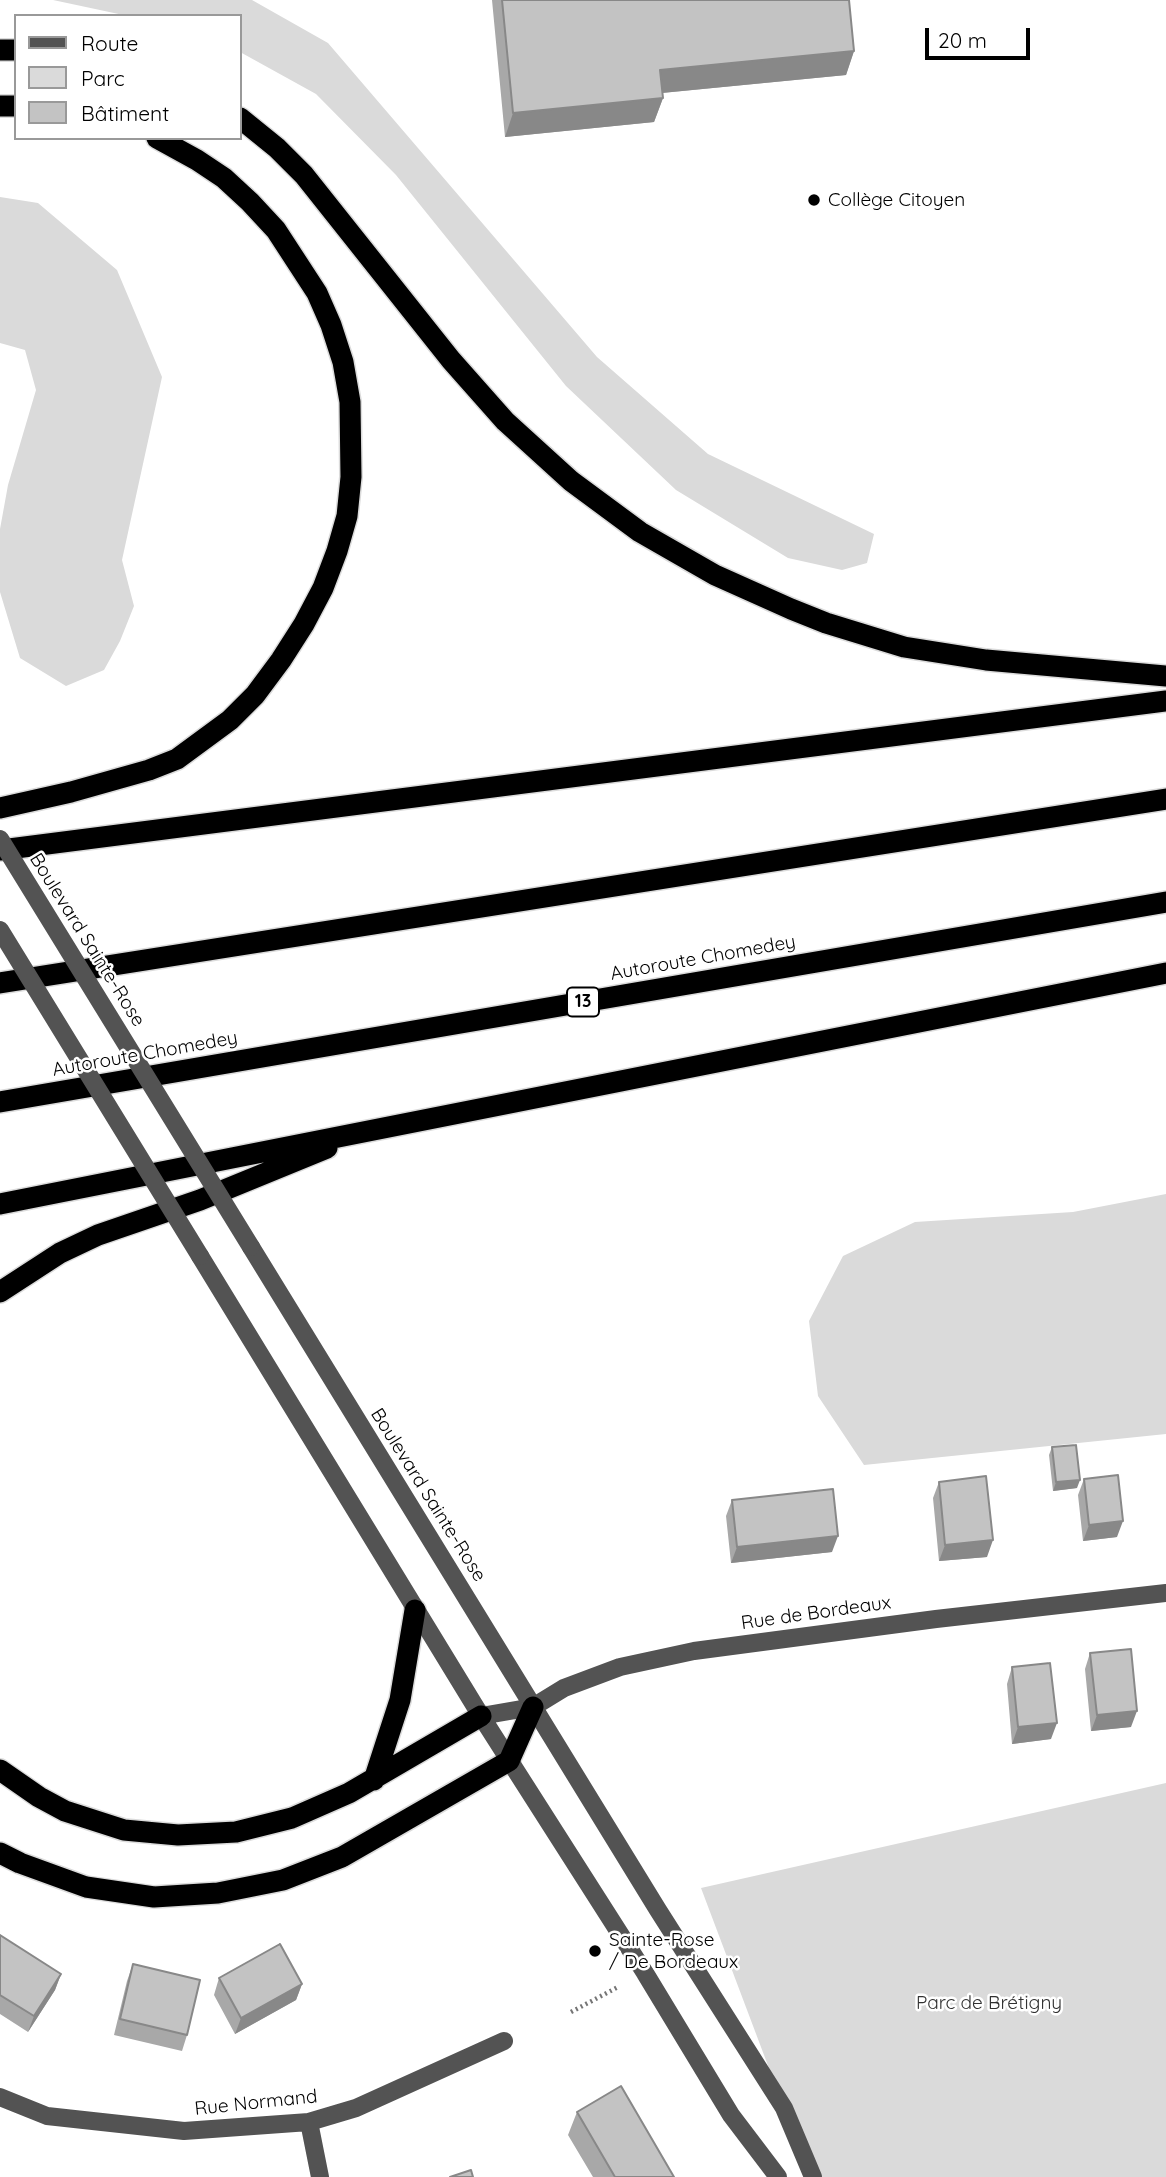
<!DOCTYPE html>
<meta charset="utf-8">
<style>
body{margin:0}
#map{position:relative;width:1166px;height:2177px;overflow:hidden;background:#fff;font-family:Quicksand,sans-serif}
canvas{display:block}
.legend{position:absolute;left:14px;top:14px;width:228px;height:126px;box-sizing:border-box;background:#fff;border:2px solid #999;margin:0;padding:9px 12px;list-style:none;font-size:21px;color:#000}
.legend li{display:flex;align-items:center;gap:14px;height:35px}
.legend b{width:35px;border:2px solid #999}
.scale{position:absolute;left:925px;top:28px;width:105px;height:32px;box-sizing:border-box;border:4px solid #000;border-top:0;padding-left:9px;font-size:21px;line-height:24px;white-space:nowrap;color:#000;-webkit-text-stroke:5px #fff;paint-order:stroke}
</style>
<div id="map">
<canvas width="1166" height="2177"></canvas>
<ul class="legend">
<li><b style="height:9px;background:#535353"></b>Route</li>
<li><b style="height:19px;background:#dadada"></b>Parc</li>
<li><b style="height:19px;background:#c3c3c3"></b>Bâtiment</li>
</ul>
<div class="scale">20 m</div>
</div>
<script>
const c = document.querySelector('canvas').getContext('2d');
c.lineJoin = 'round';
function fillPath(path, color) {
  c.fillStyle = color;
  c.fill(path, 'evenodd');
}
function toPath(rows) {
  const path = new Path2D();
  for (const r of rows) {
    path.moveTo(r[0], r[1]);
    for (let i = 2; i < r.length; i += 2) path.lineTo(r[i], r[i + 1]);
  }
  return path;
}
function trace(path, color, width, dash) {
  c.strokeStyle = color;
  c.lineWidth = width;
  c.lineCap = dash ? 'butt' : 'round';
  c.setLineDash(dash || []);
  c.stroke(path);
}
function write(font, color, halo, rows, align = 'center') {
  c.font = font + ' Quicksand,sans-serif';
  c.lineWidth = 5;
  c.setLineDash([]);
  c.textBaseline = 'middle';
  c.strokeStyle = halo;
  c.fillStyle = color;
  for (const [text, x, y, turn = 0] of rows) {
    c.save();
    c.translate(x, y);
    c.rotate((+turn || 0) * Math.PI / 180);
    c.textAlign = isNaN(turn) ? turn : align;
    if (halo) c.strokeText(text, 0, 0);
    c.fillText(text, 0, 0);
    c.restore();
  }
}
fillPath(toPath([
 [53,0,252,0,328,43,597,357,708,454,874,534,867,563,842,570,788,558,676,490,566,386,396,175,316,94,240,52,240,16,128,16],
 [0,197,38,203,117,270,162,377,122,560,134,606,120,641,104,670,66,686,20,658,0,592,0,529,8,485,36,390,25,350,0,343],
 [1166,1194,1166,1434,864,1465,818,1396,809,1321,843,1256,915,1222,1073,1212],
 [1166,1783,1166,2177,813,2177,784,2108,701,1888]
]), '#dadada');
const highway = toPath([
 [0,50,16,50],
 [0,106,16,106],
 [240,118,277,148,304,175,451,360,505,421,571,481,640,532,715,575,791,609,826,623,904,647,986,660,1166,676],
 [0,808,71,792,149,770,177,759,230,720,255,695,281,660,304,624,323,588,337,551,347,516,351,477,350,402,343,362,331,325,317,293,276,230,250,202,224,178,197,160,157,138],
 [0,850,1166,701],
 [0,983,1166,799],
 [0,1102,1166,902],
 [0,1204,1166,973],
 [0,1292,60,1253,98,1235,200,1200,327,1148],
 [0,1770,39,1797,65,1811,124,1830,178,1835,236,1832,292,1818,349,1793,481,1716],
 [374,1780,400,1700,415,1610],
 [0,1853,20,1863,86,1887,154,1897,218,1893,283,1880,342,1857,509,1761,533,1707]
]);
trace(highway, '#dbdbdb', 24);
trace(toPath([
 [571,2012,618,1987]
]), '#757575', 4.5, [2, 3.5]);
trace(toPath([
 [251,1247,658,1910,784,2108,813,2177],
 [200,1256,481,1716,645,1973,731,2115,778,2177],
 [481,1716,533,1707,564,1688,620,1667,694,1651,936,1619,1166,1593],
 [0,2097,47,2116,184,2131,309,2122,356,2108,504,2041],
 [309,2122,320,2177]
]), '#535353', 18);
trace(highway, '#000', 21);
trace(toPath([
 [0,839,251,1247],
 [0,930,200,1256]
]), '#535353', 18);
fillPath(toPath([
 [492,0,849,0,854,51,846,75,662,93,663,98,654,122,505,137],
 [1052,1447,1077,1488,1053,1491,1049,1455],
 [1084,1479,1117,1537,1083,1541,1078,1495],
 [939,1482,987,1557,939,1561,933,1498],
 [732,1500,832,1552,731,1563,726,1516],
 [1090,1653,1131,1727,1091,1731,1085,1669],
 [1012,1667,1051,1739,1012,1744,1007,1684],
 [0,1935,61,1974,55,1990,28,2032,0,2014],
 [133,1964,187,2035,182,2051,114,2035,127,1981],
 [219,1978,302,1984,296,2000,235,2034,214,1995],
 [577,2112,674,2177,593,2177,568,2135]
]), '#a8a8a8');
fillPath(toPath([
 [854,51,846,75,651,94,660,70],
 [663,98,654,122,505,137,513,113],
 [1080,1480,1077,1488,1053,1491,1056,1482],
 [1123,1521,1117,1537,1083,1541,1089,1525],
 [838,1536,832,1552,731,1563,737,1547],
 [993,1540,987,1557,939,1561,945,1545],
 [1137,1711,1131,1727,1091,1731,1097,1715],
 [1057,1723,1051,1739,1012,1744,1018,1727],
 [61,1974,55,1990,28,2032,34,2016],
 [302,1984,296,2000,235,2034,241,2018]
]), '#888');
const building = toPath([
 [502,0,849,0,854,51,660,70,663,98,513,113,502,0],
 [1076,1445,1080,1480,1056,1482,1052,1447,1076,1445],
 [1118,1475,1123,1521,1089,1525,1084,1479,1118,1475],
 [986,1476,993,1540,945,1545,939,1482,986,1476],
 [833,1489,838,1536,737,1547,732,1500,833,1489],
 [1131,1649,1137,1711,1097,1715,1090,1653,1131,1649],
 [1050,1663,1057,1723,1018,1727,1012,1667,1050,1663],
 [0,1935,61,1974,34,2016,0,1995,0,1935],
 [280,1944,302,1984,241,2018,219,1978,280,1944],
 [133,1964,200,1980,187,2035,120,2019,133,1964],
 [621,2086,674,2177,615,2177,577,2112,621,2086],
 [471,2170,473,2177,450,2177,471,2170]
]);
fillPath(building, '#c3c3c3');
trace(building, '#888', 2);
for (const [x, y, r, color] of [
 [814,200,7,"#000"],
 [595,1951,7,"#000"]
]) {
  const dot = new Path2D();
  dot.arc(x, y, r, 0, 2 * Math.PI);
  c.fillStyle = color;
  c.fill(dot);
  trace(dot, '#fff', 2.5);
}
for (const [x, y, w] of [
 [583,1002,32]
]) {
  const box = new Path2D();
  box.roundRect(x - w / 2, y - 14.5, w, 29, 5);
  c.fillStyle = '#fff';
  c.fill(box);
  trace(box, '#000', 2);
}
write('bold 18px', '#000', null, [
 ["13",583,1002]
]);
write('19px', '#000', '#fff', [
 ["Collège Citoyen",828,200],
 ["Sainte-Rose",609,1940],
 ["/ De Bordeaux",609,1962]
], 'left');
write('19px', '#000', '#fff', [
 ["Boulevard Sainte-Rose",87,940,58],
 ["Autoroute Chomedey",703,958,-10],
 ["Autoroute Chomedey",145,1054,-10],
 ["Boulevard Sainte-Rose",428,1495,58],
 ["Rue de Bordeaux",816,1613,-8],
 ["Rue Normand",256,2103,-6]
]);
write('19px', '#313131', '#fff', [
 ["Parc de Brétigny",989,2003]
]);
</script>
